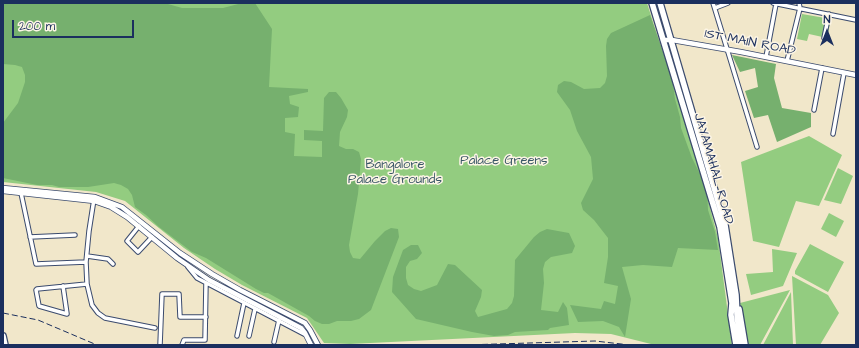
<!DOCTYPE html>
<style>
body{margin:0}
#map{position:relative;width:859px;height:348px;overflow:hidden;background:#f1e7ca;font-family:"Architects Daughter",sans-serif}
canvas{display:block}
.frame{position:absolute;inset:0;border:4px solid #1b2f5e;pointer-events:none}
.north{position:absolute;left:807px;top:12px;width:40px;height:40px;-webkit-text-stroke:3px #fcf5e5;paint-order:stroke;rotate:0deg;font-size:11px;font-weight:700;line-height:16px;text-align:center;color:#1b2f5e}
.north::after{content:'';display:block;margin:auto;width:14px;height:18px;background:#1b2f5e;clip-path:polygon(50% 0,100% 100%,50% 72%,0 100%)}
.scale{position:absolute;left:12px;top:20px;width:122px;height:18px;box-sizing:border-box;border:2px solid #1b2f5e;border-top:0;padding-left:5px;font-size:12px;line-height:14px;white-space:nowrap;color:#1b2f5e;-webkit-text-stroke:3px #fcf5e5;paint-order:stroke}
</style>
<div id="map">
<canvas width="859" height="348"></canvas>
<div class="frame"></div>
<div class="north">N</div>
<div class="scale">200 m</div>
</div>
<script>
const c = document.querySelector('canvas').getContext('2d');
c.lineJoin = 'round';
function fillPath(path, color) {
  c.fillStyle = color;
  c.fill(path, 'evenodd');
}
function toPath(rows) {
  const path = new Path2D();
  for (const r of rows) {
    path.moveTo(r[0], r[1]);
    for (let i = 2; i < r.length; i += 2) path.lineTo(r[i], r[i + 1]);
  }
  return path;
}
function trace(path, color, width, dash) {
  c.strokeStyle = color;
  c.lineWidth = width;
  c.lineCap = dash ? 'butt' : 'round';
  c.setLineDash(dash || []);
  c.stroke(path);
}
function write(font, color, halo, rows, align = 'center') {
  c.font = font + ' "Architects Daughter",sans-serif';
  c.lineWidth = 3;
  c.setLineDash([]);
  c.textBaseline = 'middle';
  c.strokeStyle = halo;
  c.fillStyle = color;
  for (const [text, x, y, turn = 0] of rows) {
    c.save();
    c.translate(x, y);
    c.rotate((+turn || 0) * Math.PI / 180);
    c.textAlign = isNaN(turn) ? turn : align;
    if (halo) c.strokeText(text, 0, 0);
    c.fillText(text, 0, 0);
    c.restore();
  }
}
fillPath(toPath([
 [3,3,647,3,700,170,718,238,732,345,655,345,611,334,575,333,350,344,324,343,307,318,242,285,215,269,184,248,125,201,96,192,3,182],
 [802,14,831,19,827,38,809,34,807,41,797,39],
 [809,136,842,155,819,206,796,201,779,247,753,241,741,162],
 [838,168,853,176,841,204,824,200],
 [829,213,844,221,836,237,821,229],
 [810,244,844,262,828,292,795,274,795,271],
 [772,249,797,253,783,286,751,295,746,274,773,272],
 [792,276,828,295,839,313,820,345,796,345],
 [790,290,760,345,747,345,740,303],
 [791,292,793,345,763,345]
]), '#93cc80');
fillPath(toPath([
 [3,3,167,3,168,4,182,8,223,8,242,3,255,3,272,29,269,87,308,89,308,92,289,96,290,104,299,107,298,117,285,118,285,132,295,134,294,156,322,157,322,141,304,140,304,130,323,131,324,98,329,92,336,92,341,98,348,110,347,117,340,132,339,146,346,149,353,149,359,152,361,159,358,194,349,245,350,252,353,258,360,259,375,241,385,231,391,228,398,229,399,237,371,310,359,319,351,321,337,321,329,324,322,324,315,321,309,316,268,293,264,293,256,289,206,258,192,252,159,227,146,215,135,207,132,195,128,189,121,185,114,183,88,187,59,187,52,185,37,185,3,178,3,123,18,103,25,82,25,75,22,67,15,65,3,64],
 [650,15,672,77,675,99,680,117,681,128,692,158,707,188,708,210,715,232,718,250,678,248,672,267,643,265,622,267,631,299,625,337,619,327,603,321,578,322,570,305,601,309,604,301,615,304,618,286,604,283,608,257,608,238,594,220,583,210,581,203,593,179,591,157,577,131,570,110,557,92,558,85,564,81,571,82,584,89,600,88,605,83,607,76,606,46,607,39,611,33],
 [732,55,776,64,774,78,782,108,811,113,811,127,777,142,768,115,754,118,745,91,758,87,755,68,740,72],
 [547,229,569,233,575,246,572,253,551,257,545,262,543,269,544,283,541,310,558,312,563,302,567,308,569,325,550,328,548,330,515,332,508,335,494,336,472,332,416,319,392,292,393,277,403,250,411,245,418,245,422,253,417,259,410,261,406,267,406,278,408,285,414,289,421,291,437,285,448,264,455,265,482,290,481,297,475,311,478,317,507,309,512,303,514,296,515,260,534,237,540,232]
]), '#76b06e');
const minor = toPath([
 [713,3,757,147],
 [773,3,856,20],
 [715,8,728,3],
 [824,38,829,14],
 [766,57,776,4],
 [787,61,800,8,799,3],
 [814,110,822,68],
 [833,134,844,73],
 [21,193,36,264,86,262],
 [94,199,89,231,86,262,87,284,92,305,98,313,105,318,155,328],
 [139,226,127,241,138,252,152,237],
 [30,237,75,235],
 [87,256,108,259,113,264],
 [188,267,197,278,304,334],
 [63,286,67,314,39,306,36,290,37,289,87,284],
 [237,336,244,303],
 [249,336,255,309],
 [274,342,279,320],
 [160,345,162,294,179,294,180,317,206,317],
 [182,345,184,340,205,340,206,283]
]);
const tertiary = toPath([
 [663,40,672,40,741,52,856,75],
 [3,188,95,197,122,207,180,253,212,274,240,290,305,323,310,330,318,345],
 [3,191,94,201,111,207,127,217,177,258,209,280,301,328,305,333,311,345]
]);
const primary = toPath([
 [652,3,720,227,732,303,731,315,736,345],
 [660,3,725,225,736,295,737,316,741,345],
 [739,309,745,345],
 [3,336,5,345]
]);
trace(minor, '#3b4b6e', 5.5);
trace(tertiary, '#3b4b6e', 6);
trace(primary, '#3b4b6e', 8);
trace(minor, '#fff', 3.5);
trace(tertiary, '#fff', 4.5);
trace(primary, '#fff', 5.5);
trace(toPath([
 [3,313,38,320,97,345],
 [464,345,595,341,630,345]
]), '#1b2f5e', 1, [6, 3]);
write('13px', '#1b2f5e', '#fcf5e5', [
 ["1ST MAIN ROAD",750,43,11],
 ["JAYAMAHAL ROAD",713,169,74]
]);
write('13px', '#395666', '#fcf5e5', [
 ["Palace Greens",504,161],
 ["Bangalore",395,165],
 ["Palace Grounds",395,180]
]);
</script>
